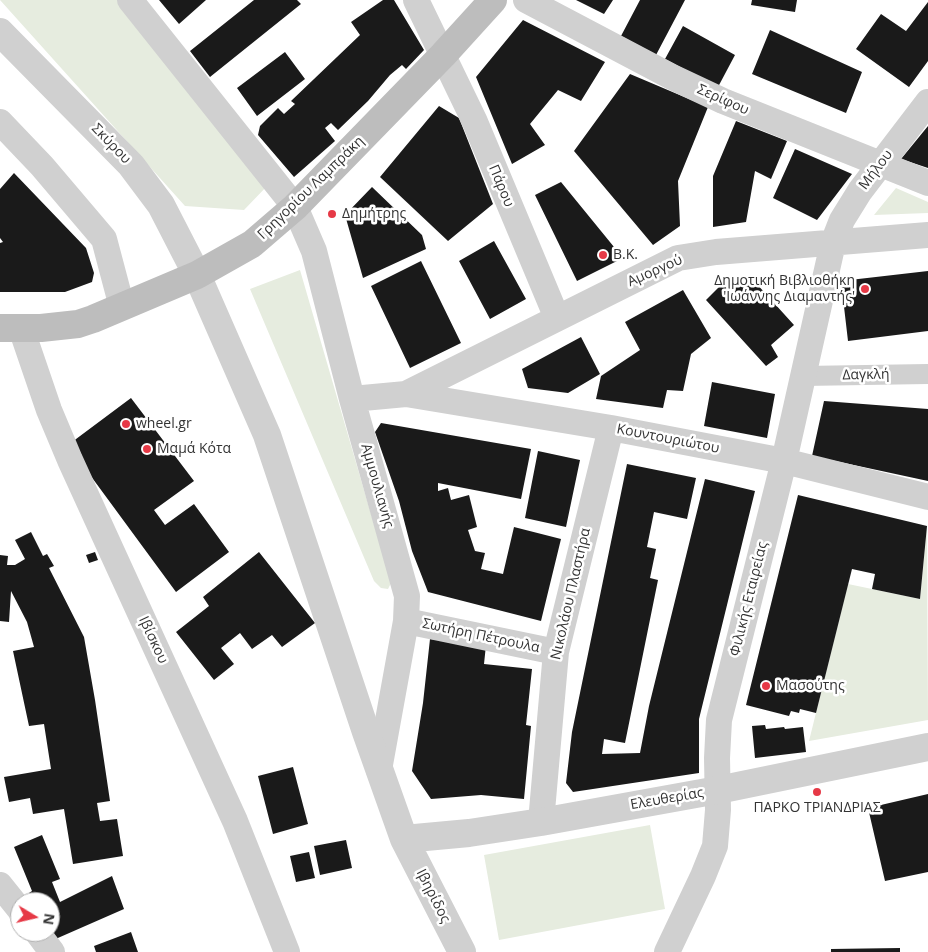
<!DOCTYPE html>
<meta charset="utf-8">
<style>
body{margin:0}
#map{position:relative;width:928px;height:952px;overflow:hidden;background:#fff;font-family:"Open Sans",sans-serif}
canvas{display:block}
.north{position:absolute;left:10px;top:892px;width:50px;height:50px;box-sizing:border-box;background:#fff;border:1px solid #adadad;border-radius:50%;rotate:99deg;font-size:14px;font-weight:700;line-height:20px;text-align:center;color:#333}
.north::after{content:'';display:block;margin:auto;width:18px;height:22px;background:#e63946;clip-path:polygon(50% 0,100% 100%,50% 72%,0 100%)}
</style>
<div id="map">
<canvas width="928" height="952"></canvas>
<div class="north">N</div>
</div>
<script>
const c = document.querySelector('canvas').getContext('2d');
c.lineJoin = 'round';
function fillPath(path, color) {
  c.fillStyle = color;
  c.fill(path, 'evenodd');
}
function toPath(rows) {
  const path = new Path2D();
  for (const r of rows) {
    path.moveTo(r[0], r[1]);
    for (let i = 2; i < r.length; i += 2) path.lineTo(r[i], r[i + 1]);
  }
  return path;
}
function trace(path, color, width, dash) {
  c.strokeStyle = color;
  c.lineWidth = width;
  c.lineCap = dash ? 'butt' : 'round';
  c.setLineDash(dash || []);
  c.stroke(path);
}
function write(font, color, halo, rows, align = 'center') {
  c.font = font + ' "Open Sans",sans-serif';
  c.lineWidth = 5;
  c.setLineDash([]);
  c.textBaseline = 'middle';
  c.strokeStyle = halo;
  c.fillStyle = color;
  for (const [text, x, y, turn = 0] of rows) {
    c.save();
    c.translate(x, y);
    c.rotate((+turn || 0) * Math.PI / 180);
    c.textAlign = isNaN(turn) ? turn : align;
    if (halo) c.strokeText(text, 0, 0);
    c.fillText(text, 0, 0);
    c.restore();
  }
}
fillPath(toPath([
 [0,0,124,0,269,184,244,210,185,206],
 [896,188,928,202,928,213,874,215],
 [300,270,391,583,388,589,381,588,374,581,250,289],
 [927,526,928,720,809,741,848,584,920,599],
 [650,825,665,909,499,940,484,855]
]), '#e6ecdf');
fillPath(toPath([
 [159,0,206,0,179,24],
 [254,0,297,0,301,4,210,77,190,51],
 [383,0,394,0,424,50,406,69,402,65,390,75,368,101,338,130,331,123,325,128,335,141,294,177,258,135,260,126,278,108,284,114,295,104,291,101,360,35,351,22],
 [576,0,613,0,604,14],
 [640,0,685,0,656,55,621,36],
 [752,0,797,0,795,12,751,5],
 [928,2,928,61,909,87,856,49,881,14,906,31],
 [523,20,605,62,581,101,558,90,530,124,545,145,512,164,476,77],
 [683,26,735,55,718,87,665,59],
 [770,30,862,72,846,113,752,74],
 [285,52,305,79,257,116,237,88],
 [630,74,708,107,678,181,680,226,653,245,574,151],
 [439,106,459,118,493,204,448,241,380,177],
 [736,121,787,141,771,179,755,171,746,222,713,227,713,176],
 [928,126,928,168,901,159],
 [795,149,852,174,817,220,773,198],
 [14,173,86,248,94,273,92,282,65,292,0,292,0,243,3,242,0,238,0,189],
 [561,182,623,258,577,281,535,195],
 [372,187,422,235,426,249,363,278,345,215],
 [494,241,526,299,490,319,459,261],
 [421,261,461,343,410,368,371,286],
 [928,271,928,331,848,341,841,281],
 [726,280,755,282,794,325,771,345,778,357,766,366,706,300],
 [683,290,711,338,691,354,683,391,667,390,663,408,596,399,601,376,640,350,625,322],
 [581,337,600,374,568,393,528,388,522,369],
 [712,382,775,394,767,438,704,426],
 [131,398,194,481,154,510,165,525,194,504,229,552,176,592,68,445],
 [824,401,928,409,928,481,812,456],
 [381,423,531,449,521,499,438,483,438,491,448,488,451,500,469,495,477,527,468,530,475,551,485,553,481,569,503,574,514,527,561,539,541,621,428,592,412,551,399,501,375,432],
 [538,451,580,460,566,527,525,518],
 [627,464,696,478,687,519,654,512,647,547,656,549,650,578,658,580,625,743,604,739,602,754,640,753,649,706,705,479,755,491,699,719,699,773,573,792,566,783,572,732],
 [798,495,927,526,920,599,872,589,875,574,852,569,816,713,800,709,799,713,791,711,789,716,746,705],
 [31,532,43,556,47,554,54,566,49,568,84,637,95,700,110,801,97,803,100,821,117,819,123,856,73,864,64,809,33,814,30,798,9,802,4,777,51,769,44,724,29,726,13,651,34,647,27,622,11,591,9,622,0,621,0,555,8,556,7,565,15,565,25,559,15,540],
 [95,552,98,560,89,563,86,555],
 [259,552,315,623,282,647,272,635,252,649,240,633,221,648,234,664,214,680,176,632,209,606,203,597],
 [430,639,486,645,484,664,532,669,526,725,531,726,524,799,481,795,431,799,412,771,423,703],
 [765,725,766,729,784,727,785,729,803,727,806,752,755,758,752,726],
 [293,767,308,824,273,834,258,776],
 [928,794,928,872,885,881,868,808],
 [42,835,60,879,52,882,60,902,112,876,124,909,51,941,50,902,33,902,29,893,32,891,14,847],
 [346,840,352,868,320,875,314,846],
 [309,852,315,878,296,882,290,856],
 [131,932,138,952,96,952,94,946],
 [900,948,900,952,831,952,831,949]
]), '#1a1a1a');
trace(toPath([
 [803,376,928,374]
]), '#d0d0d0', 20);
trace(toPath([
 [130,0,295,207,314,251,352,399,407,596,406,621,379,770],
 [416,0,475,122,557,318],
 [526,0,672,77,723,101,928,183],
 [0,122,42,166,104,239,122,307],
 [21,328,49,410,70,460,235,821,287,952],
 [406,394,678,258,716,252,928,235],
 [352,399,406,394,611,428,784,461,928,497],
 [406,621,556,652],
 [541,822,556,652,611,428],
 [0,885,20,910],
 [37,932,52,952],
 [667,952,703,876,715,846,718,810,717,758,719,720,784,461,833,243,842,220,860,191,928,102]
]), '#d0d0d0', 26);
trace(toPath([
 [0,32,131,165,161,205,197,275,267,435,366,732,404,839,462,952],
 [404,839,469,833,541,822,718,790,928,747]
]), '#d0d0d0', 28);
trace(toPath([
 [0,328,41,328,78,324,93,319,197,275,252,244,295,207,443,55,493,0]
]), '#bdbdbd', 28);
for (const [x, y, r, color] of [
 [332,214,5,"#e63946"],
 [603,255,5,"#e63946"],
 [865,289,5,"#e63946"],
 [126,424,5,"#e63946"],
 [147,449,5,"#e63946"],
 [766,686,5,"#e63946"],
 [817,792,5,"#e63946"]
]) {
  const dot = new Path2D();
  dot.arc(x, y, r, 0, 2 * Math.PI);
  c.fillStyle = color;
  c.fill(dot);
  trace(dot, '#fff', 2);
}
write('14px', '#333', '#fff', [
 ["Σερίφου",723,100,24],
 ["Σκύρου",111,144,46],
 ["Μήλου",876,170,-53],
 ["Πάρου",501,186,67],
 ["Γρηγορίου Λαμπράκη",311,188,-44],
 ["Αμοργού",655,271,-24],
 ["Δαγκλή",866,375,-1],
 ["Κουντουριώτου",668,439,11],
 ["Αμμουλιανής",377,486,74],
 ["Νικολάου Πλαστήρα",571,594,-77],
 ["Φιλικής Εταιρείας",749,599,-76],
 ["Σωτήρη Πέτρουλα",481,636,12],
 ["Ιβίσκου",153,640,65],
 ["Ελευθερίας",667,799,-10],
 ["Ιβηρίδος",433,896,63]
]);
write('14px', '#333', '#fff', [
 ["Δημήτρης",342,214],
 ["Β.Κ.",613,255],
 ["Δημοτική Βιβλιοθήκη",855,281,"right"],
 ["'Ιωάννης Διαμαντής'",855,297,"right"],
 ["wheel.gr",136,424],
 ["Μαμά Κότα",157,449],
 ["Μασούτης",776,686],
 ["ΠΑΡΚΟ ΤΡΙΑΝΔΡΙΑΣ",817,808,"center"]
], 'left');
</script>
